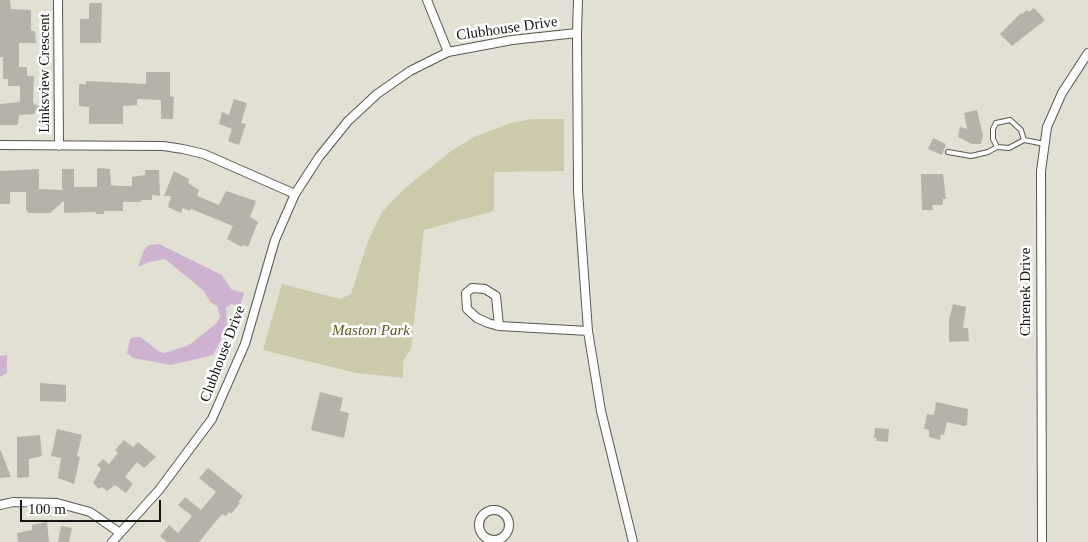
<!DOCTYPE html>
<style>
body{margin:0}
#map{position:relative;width:1088px;height:542px;overflow:hidden;background:#e1e0d3;font-family:"Times New Roman",serif}
canvas{display:block}
.scale{position:absolute;left:20px;top:500px;width:141px;height:22px;box-sizing:border-box;border:2px solid #161511;border-top:0;padding-left:6px;font-size:15px;line-height:18px;white-space:nowrap;color:#161511;-webkit-text-stroke:4px #fff;paint-order:stroke}
</style>
<div id="map">
<canvas width="1088" height="542"></canvas>
<div class="scale">100 m</div>
</div>
<script>
const c = document.querySelector('canvas').getContext('2d');
c.lineJoin = 'round';
function fillPath(path, color) {
  c.fillStyle = color;
  c.fill(path, 'evenodd');
}
function toPath(rows) {
  const path = new Path2D();
  for (const r of rows) {
    if (r.length === 3) {
      path.moveTo(r[0] + r[2], r[1]);
      path.arc(r[0], r[1], r[2], 0, 2 * Math.PI);
      continue;
    }
    path.moveTo(r[0], r[1]);
    for (let i = 2; i < r.length; i += 2) path.lineTo(r[i], r[i + 1]);
  }
  return path;
}
function trace(path, color, width, dash) {
  c.strokeStyle = color;
  c.lineWidth = width;
  c.lineCap = dash ? 'butt' : 'round';
  c.setLineDash(dash || []);
  c.stroke(path);
}
function write(font, color, halo, rows, align = 'center') {
  c.font = font + ' "Times New Roman",serif';
  c.lineWidth = 5;
  c.setLineDash([]);
  c.textBaseline = 'middle';
  c.strokeStyle = halo;
  c.fillStyle = color;
  for (const [text, x, y, turn = 0] of rows) {
    c.save();
    c.translate(x, y);
    c.rotate((+turn || 0) * Math.PI / 180);
    c.textAlign = isNaN(turn) ? turn : align;
    if (halo) c.strokeText(text, 0, 0);
    c.fillText(text, 0, 0);
    c.restore();
  }
}
fillPath(toPath([
 [532,119,564,119,564,171,494,172,494,211,424,230,411,349,403,361,403,378,356,373,263,350,282,284,340,299,351,294,368,241,382,212,403,190,451,151,474,137,511,123]
]), '#cdcaac');
fillPath(toPath([
 [159,244,222,275,231,289,244,293,240,306,231,304,226,308,227,328,213,355,171,365,133,358,127,353,130,339,134,337,140,337,160,352,165,353,189,345,217,323,220,317,217,306,210,302,204,291,165,259,149,262,138,267,144,250,149,245],
 [7,355,7,373,0,377,0,356]
]), '#ceb3d1');
fillPath(toPath([
 [0,0,10,0,11,9,31,10,31,31,35,31,36,43,19,43,19,67,27,67,27,76,34,76,33,102,35,105,49,107,35,111,35,114,19,115,18,124,16,125,0,125,0,104,20,102,20,86,8,86,8,79,3,79,3,57,0,57],
 [89,3,102,3,101,43,80,43,80,19,89,19],
 [1034,8,1045,20,1012,46,1000,34,1021,13,1023,14,1027,10,1029,12],
 [146,72,170,72,170,96,174,97,173,119,161,119,161,100,137,99,137,105,123,106,123,124,89,124,89,107,79,106,79,84,86,84,86,81,146,84],
 [234,99,247,103,241,123,246,124,239,145,228,141,232,129,219,124,222,112,229,115],
 [977,110,983,135,981,144,972,144,958,137,960,127,967,129,964,113],
 [933,138,946,144,942,155,928,149],
 [99,168,110,169,111,185,118,186,132,186,132,177,145,175,145,170,159,170,160,196,152,195,152,200,141,200,141,202,123,202,123,211,104,211,104,214,96,214,96,212,64,213,64,201,50,213,29,213,26,210,26,192,10,192,10,204,0,204,0,171,39,169,39,189,62,190,62,169,74,169,74,187,97,187,97,169],
 [174,171,189,179,188,183,199,190,197,196,219,205,226,191,256,201,250,217,258,222,248,247,243,245,242,247,227,239,233,226,191,209,190,211,183,208,181,213,168,207,171,196,164,196],
 [921,174,943,174,946,199,943,199,943,205,932,205,933,210,922,210],
 [953,304,966,307,963,328,968,328,969,341,949,342,949,319],
 [40,383,66,385,66,402,40,401],
 [320,392,343,398,340,411,349,413,344,438,311,430],
 [936,402,968,409,967,425,964,426,947,422,944,435,941,434,940,440,929,437,929,430,924,429,927,414,934,415],
 [875,428,889,429,888,442,876,441,877,438,874,438],
 [57,429,82,435,77,456,80,457,74,484,58,478,61,458,51,456],
 [40,435,42,456,29,459,29,477,17,478,17,437],
 [124,440,133,447,138,442,156,457,144,468,137,462,125,477,133,484,126,493,115,485,107,491,102,487,99,489,93,483,101,469,97,465,103,459,109,464,118,453,115,450],
 [0,451,1,451,11,477,0,478],
 [208,468,243,496,238,502,240,503,231,514,229,512,226,516,222,514,199,542,167,542,160,536,169,525,178,533,192,516,178,505,185,497,201,510,216,492,199,478],
 [47,522,49,542,18,542,17,533,32,530,32,525],
 [61,526,72,528,69,542,58,542]
]), '#b5b3a7');
const lane = toPath([
 [1024,140,1009,148,997,147,993,139,993,129,996,123,1010,120,1021,130,1024,140,1045,144],
 [948,152,971,156,988,152,997,147]
]);
const street = toPath([
 [58,0,59,146],
 [427,0,448,52],
 [577,33,578,0],
 [0,145,163,146,183,149,204,154,295,194],
 [499,326,496,296,485,289,472,288,466,293,467,309,477,318,488,323,499,326,588,331],
 [0,505,13,502,57,503,90,512,120,533],
 [494,525,15],
 [112,542,159,490,212,419,245,344,275,240,295,194,319,157,348,121,377,94,410,71,448,52,512,40,577,33,578,191,588,331,601,411,633,542],
 [1042,542,1041,171,1047,127,1062,93,1088,53]
]);
trace(lane, '#59584d', 6);
trace(street, '#59584d', 10);
trace(lane, '#fff', 4);
trace(street, '#fff', 8);
write('15px', '#161511', '#fff', [
 ["Clubhouse Drive",507,29,-8],
 ["Linksview Crescent",45,73,-90],
 ["Chrenek Drive",1026,292,-90],
 ["Clubhouse Drive",223,354,-69]
]);
write('italic 15px', '#61591c', '#fff', [
 ["Maston Park",371,331]
]);
</script>
